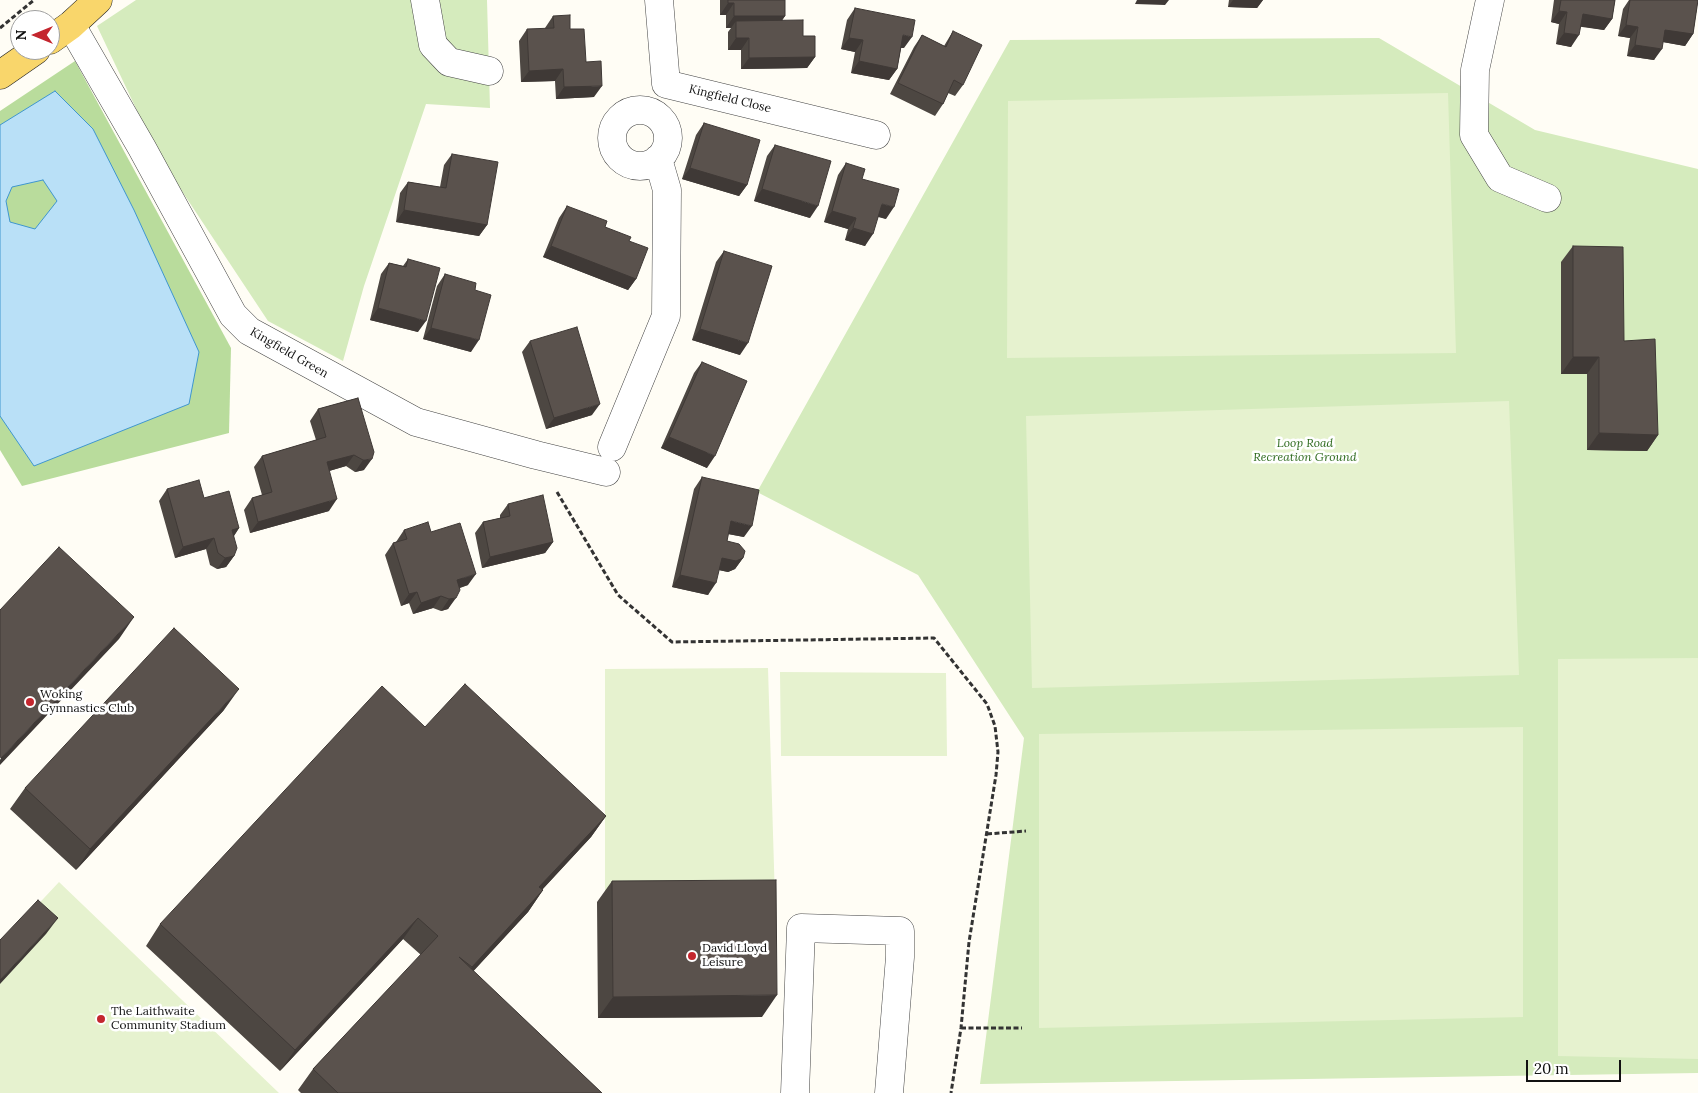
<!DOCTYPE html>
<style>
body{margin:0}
#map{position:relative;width:1698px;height:1093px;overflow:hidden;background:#fffdf5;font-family:Lora,serif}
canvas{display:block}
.north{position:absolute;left:10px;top:10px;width:50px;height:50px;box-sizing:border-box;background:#fff;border:1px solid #a0a0a0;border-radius:50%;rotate:270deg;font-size:14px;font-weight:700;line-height:20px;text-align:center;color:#111}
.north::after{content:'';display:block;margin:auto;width:18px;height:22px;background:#c4262e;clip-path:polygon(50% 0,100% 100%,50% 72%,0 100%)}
.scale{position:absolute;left:1526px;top:1060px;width:95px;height:22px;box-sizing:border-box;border:2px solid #111;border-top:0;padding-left:6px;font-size:15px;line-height:18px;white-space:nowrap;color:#111;-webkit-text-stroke:4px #fff;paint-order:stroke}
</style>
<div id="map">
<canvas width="1698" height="1093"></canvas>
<div class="north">N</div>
<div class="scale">20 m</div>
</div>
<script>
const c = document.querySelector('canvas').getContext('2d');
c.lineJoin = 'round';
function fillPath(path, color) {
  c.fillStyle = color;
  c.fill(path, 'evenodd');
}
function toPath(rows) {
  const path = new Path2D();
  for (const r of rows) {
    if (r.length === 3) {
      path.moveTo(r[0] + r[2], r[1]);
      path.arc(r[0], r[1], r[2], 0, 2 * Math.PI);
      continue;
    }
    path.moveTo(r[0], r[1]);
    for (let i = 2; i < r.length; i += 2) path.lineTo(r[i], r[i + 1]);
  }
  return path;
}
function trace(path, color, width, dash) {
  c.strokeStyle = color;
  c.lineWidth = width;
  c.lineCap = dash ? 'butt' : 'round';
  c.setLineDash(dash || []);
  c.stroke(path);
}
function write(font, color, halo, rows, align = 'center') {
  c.font = font + ' Lora,serif';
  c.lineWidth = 5;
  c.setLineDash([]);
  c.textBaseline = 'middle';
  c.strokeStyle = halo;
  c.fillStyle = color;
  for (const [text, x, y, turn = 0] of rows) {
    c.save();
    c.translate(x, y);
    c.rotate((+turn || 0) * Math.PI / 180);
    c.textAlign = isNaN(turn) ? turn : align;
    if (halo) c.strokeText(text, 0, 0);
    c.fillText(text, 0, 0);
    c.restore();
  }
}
fillPath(toPath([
 [136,0,487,0,490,108,426,104,364,286,343,361,268,321,158,155,97,26],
 [1379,38,1535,130,1698,169,1698,1073,980,1084,1024,738,918,575,757,492,1010,40]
]), '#d5ebbd');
fillPath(toPath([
 [75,61,231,348,229,433,22,486,0,450,0,111]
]), '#b9dc9c');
fillPath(toPath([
 [1448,93,1456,353,1007,358,1008,101],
 [1509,401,1519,675,1032,688,1026,416],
 [1698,658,1698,1059,1558,1056,1558,659],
 [768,668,775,900,605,902,605,669],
 [780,672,946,673,947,756,781,756],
 [1523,727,1523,1017,1039,1028,1039,734],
 [59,882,279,1093,0,1093,0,945]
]), '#e6f2cf');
const water = toPath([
 [55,91,93,129,134,210,199,352,189,404,34,466,0,416,0,125,55,91],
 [43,180,57,201,35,229,10,222,6,201,12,187,43,180]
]);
fillPath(water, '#b9e0f7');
trace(water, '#3f96cf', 1);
const minor = toPath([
 [425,0,433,45,449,62,489,71],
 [659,0,666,84,876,135],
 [1490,0,1475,70,1474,135,1500,178,1547,198],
 [71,25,142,148,233,315,249,331,416,422,536,455,606,472],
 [640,138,28],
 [612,447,666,316,667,190,658,159],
 [795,1093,801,928,900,931,900,957,889,1093]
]);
const major = toPath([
 [50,40,71,25,98,0],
 [0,75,36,50]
]);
trace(minor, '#444', 29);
trace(major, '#222', 29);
trace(toPath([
 [0,28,34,0],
 [557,492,618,595,672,642,934,638,987,704,995,726,998,752,996,775,969,942,961,1028,951,1093],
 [987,834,1026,831],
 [961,1028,1022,1028]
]), '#333', 3, [5, 2.5]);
trace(minor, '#fff', 28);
trace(major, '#f9d66b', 28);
fillPath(toPath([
 [720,0,785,0,785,16,782,20,803,36,815,57,807,68,741,69,741,50,728,50,728,32,731,28,726,28,726,15,720,15],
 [1229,0,1263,0,1257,8,1228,7],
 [1554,0,1615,0,1612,19,1604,30,1580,26,1571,47,1556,44,1559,24,1551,22],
 [1629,0,1698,0,1693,34,1685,46,1663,42,1654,60,1627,56,1630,38,1618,36,1623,9],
 [855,8,904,48,901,48,897,69,889,80,851,73,855,52,841,49,847,20],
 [553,16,570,29,586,62,594,97,556,99,555,81,521,82,519,41,527,29,545,29,545,28],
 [953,31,963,85,955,96,948,93,943,104,935,116,890,94,914,47,922,35,944,46],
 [704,123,747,185,739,196,682,179,696,135],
 [775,145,810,218,754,201,767,156],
 [452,154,487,225,479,236,396,222,400,193,408,182,440,187,444,165],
 [846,163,862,179,886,219,878,217,865,246,845,240,848,229,824,222,838,175],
 [567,206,605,227,629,241,636,279,628,290,543,257,559,218],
 [1573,246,1624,341,1658,435,1647,451,1587,450,1587,374,1561,374,1561,262],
 [724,251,740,355,692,340,716,262],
 [408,259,418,332,370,320,381,274,389,263,403,266],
 [445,274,475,290,471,352,423,339,437,286],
 [530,341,592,415,546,429,522,352],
 [702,362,707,468,661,448,694,373],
 [358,398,364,470,355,472,346,466,329,471,329,511,250,533,244,510,252,498,262,495,254,467,262,456,316,440,310,421,318,409],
 [702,477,744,537,728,534,727,541,743,558,735,569,728,572,719,570,708,595,672,587,694,489],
 [167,489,204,498,239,528,234,536,234,556,226,567,217,569,210,565,206,549,175,558,159,501],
 [508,504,553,542,545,553,482,568,475,533,483,522,500,518,500,515],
 [404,530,431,532,468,585,460,588,448,609,441,611,433,608,413,614,409,603,401,606,385,555,393,543,396,542],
 [224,710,76,870,10,809,25,788],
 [425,727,606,816,591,837,542,890,543,890,528,912,473,971,602,1093,301,1093,298,1090,313,1069,421,955,403,939,280,1071,146,946,160,924],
 [612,881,762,1017,598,1018,597,902]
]), '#4d4742');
fillPath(toPath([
 [1137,0,1169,0,1165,5,1135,4],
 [1233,0,1263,0,1257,8,1228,7],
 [728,3,734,3,726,15,720,15],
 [1559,11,1567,12,1559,24,1551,22],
 [1583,14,1612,19,1604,30,1575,26],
 [734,16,785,16,777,28,736,21,731,28,726,28],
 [1626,25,1638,27,1630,38,1618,36],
 [1665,30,1693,34,1685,46,1657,41],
 [1564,33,1579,35,1571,47,1556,44],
 [903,35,912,37,904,48,895,47],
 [736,38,749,38,741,50,728,50],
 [849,38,863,40,855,52,841,49],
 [1635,45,1662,49,1654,60,1627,56],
 [815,57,807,68,741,69,749,58],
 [859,61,897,69,889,80,851,73],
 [563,69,555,81,521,82,529,71],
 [602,86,594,97,556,99,564,87],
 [690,168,747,185,739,196,682,179],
 [762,189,818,206,810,218,754,201],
 [882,204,894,207,886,219,874,215],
 [404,210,487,225,479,236,396,222],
 [832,211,856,218,848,229,824,222],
 [853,228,873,234,865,246,845,240],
 [551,246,636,279,628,290,543,257],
 [378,308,426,321,418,332,370,320],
 [431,328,479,340,471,352,423,339],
 [700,329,748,343,740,355,692,340],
 [1573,357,1599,357,1587,374,1561,374],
 [600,404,592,415,546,429,554,418],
 [1599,433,1658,435,1647,451,1587,450],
 [669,437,715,456,707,468,661,448],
 [354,455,346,466,319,474,327,462],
 [372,459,364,470,355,472,363,460],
 [337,499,329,511,250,533,258,522],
 [731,521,752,526,744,537,723,533],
 [239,528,231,540,232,530],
 [214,538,206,549,175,558,183,547],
 [553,542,545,553,482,568,490,557],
 [234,556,226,567,217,569,225,558],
 [722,558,743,558,735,569,728,572,714,569],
 [476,574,468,585,449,591,457,580],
 [680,575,716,583,708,595,672,587],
 [417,592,409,603,401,606,409,594],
 [441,596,433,608,413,614,421,603],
 [456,598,448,609,441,611,449,599],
 [134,617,119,639,0,765,0,760,1,758],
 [239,689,224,710,76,870,90,849],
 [606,816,591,837,525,908,539,887],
 [543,890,528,912,457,989,472,967],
 [58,918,46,934,0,984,0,980],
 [418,918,403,939,280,1071,295,1050],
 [777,995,762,1017,598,1018,613,997]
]), '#3f3936');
const building = toPath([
 [728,0,785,0,785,16,734,16,734,3,728,3,728,0],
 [1561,0,1615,0,1612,19,1583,14,1579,35,1564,33,1567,12,1559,11,1561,0],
 [1630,0,1698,0,1693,34,1665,30,1662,49,1635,45,1638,27,1626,25,1630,0],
 [855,8,915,20,912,37,903,35,897,69,859,61,863,40,849,38,855,8],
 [570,15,570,29,584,29,586,62,601,61,602,86,564,87,563,69,529,71,527,29,554,28,553,16,570,15],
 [803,20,803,36,815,36,815,57,749,58,749,38,736,38,736,21,803,20],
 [953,31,982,45,963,85,954,80,943,104,898,83,922,35,946,47,953,31],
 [704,123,760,140,747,185,690,168,704,123],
 [775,145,831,161,818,206,762,189,775,145],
 [452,154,498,162,487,225,404,210,408,182,446,188,452,154],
 [846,163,865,169,862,179,899,189,894,207,882,204,873,234,853,228,856,218,832,211,846,163],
 [567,206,607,221,605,227,631,237,629,241,648,248,636,279,551,246,567,206],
 [1573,246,1623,247,1624,341,1655,339,1658,435,1599,433,1599,357,1573,357,1573,246],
 [724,251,772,266,748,343,700,329,724,251],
 [408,259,440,268,426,321,378,308,389,263,406,267,408,259],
 [445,274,476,283,475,290,491,295,479,340,431,328,445,274],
 [577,327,600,404,554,418,530,341,577,327],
 [702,362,747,381,715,456,669,437,702,362],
 [358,398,374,452,372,459,363,460,354,455,327,462,337,499,258,522,252,498,272,492,262,456,326,437,318,409,358,398],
 [702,477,759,490,752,526,731,521,727,541,739,544,745,551,743,558,736,561,722,558,716,583,680,575,702,477],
 [199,480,204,498,229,491,239,528,232,530,237,548,234,556,225,558,218,553,214,538,183,547,167,489,199,480],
 [543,495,553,542,490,557,483,522,510,516,508,504,543,495],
 [428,522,431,532,460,523,476,574,457,580,460,590,456,598,449,599,441,596,421,603,417,592,409,594,393,543,407,539,404,530,428,522],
 [59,547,134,617,1,758,0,756,0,610,59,547],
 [174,628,239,689,90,849,25,788,174,628],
 [465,684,606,816,539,887,543,890,472,967,459,957,602,1093,338,1093,313,1069,438,936,418,918,295,1050,160,924,382,686,425,727,465,684],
 [776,880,777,995,613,997,612,881,776,880],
 [38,900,58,918,0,980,0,940,38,900]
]);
fillPath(building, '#5a524d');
trace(building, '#3f3936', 1);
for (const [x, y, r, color] of [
 [30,702,5,"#c4262e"],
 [692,956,5,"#c4262e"],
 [101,1019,5,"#c4262e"]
]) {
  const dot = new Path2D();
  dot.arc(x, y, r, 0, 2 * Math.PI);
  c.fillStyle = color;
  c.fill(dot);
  trace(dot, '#fff', 2);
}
write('12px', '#111', '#fff', [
 ["Kingfield Close",730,99,14],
 ["Kingfield Green",289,353,30]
]);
write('italic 12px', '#2f6b1f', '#fff', [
 ["Loop Road",1305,444],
 ["Recreation Ground",1305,458]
]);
write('12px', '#111', '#fff', [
 ["Woking",40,695],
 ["Gymnastics Club",40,709],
 ["David Lloyd",702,949],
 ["Leisure",702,963],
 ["The Laithwaite",111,1012],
 ["Community Stadium",111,1026]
], 'left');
</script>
